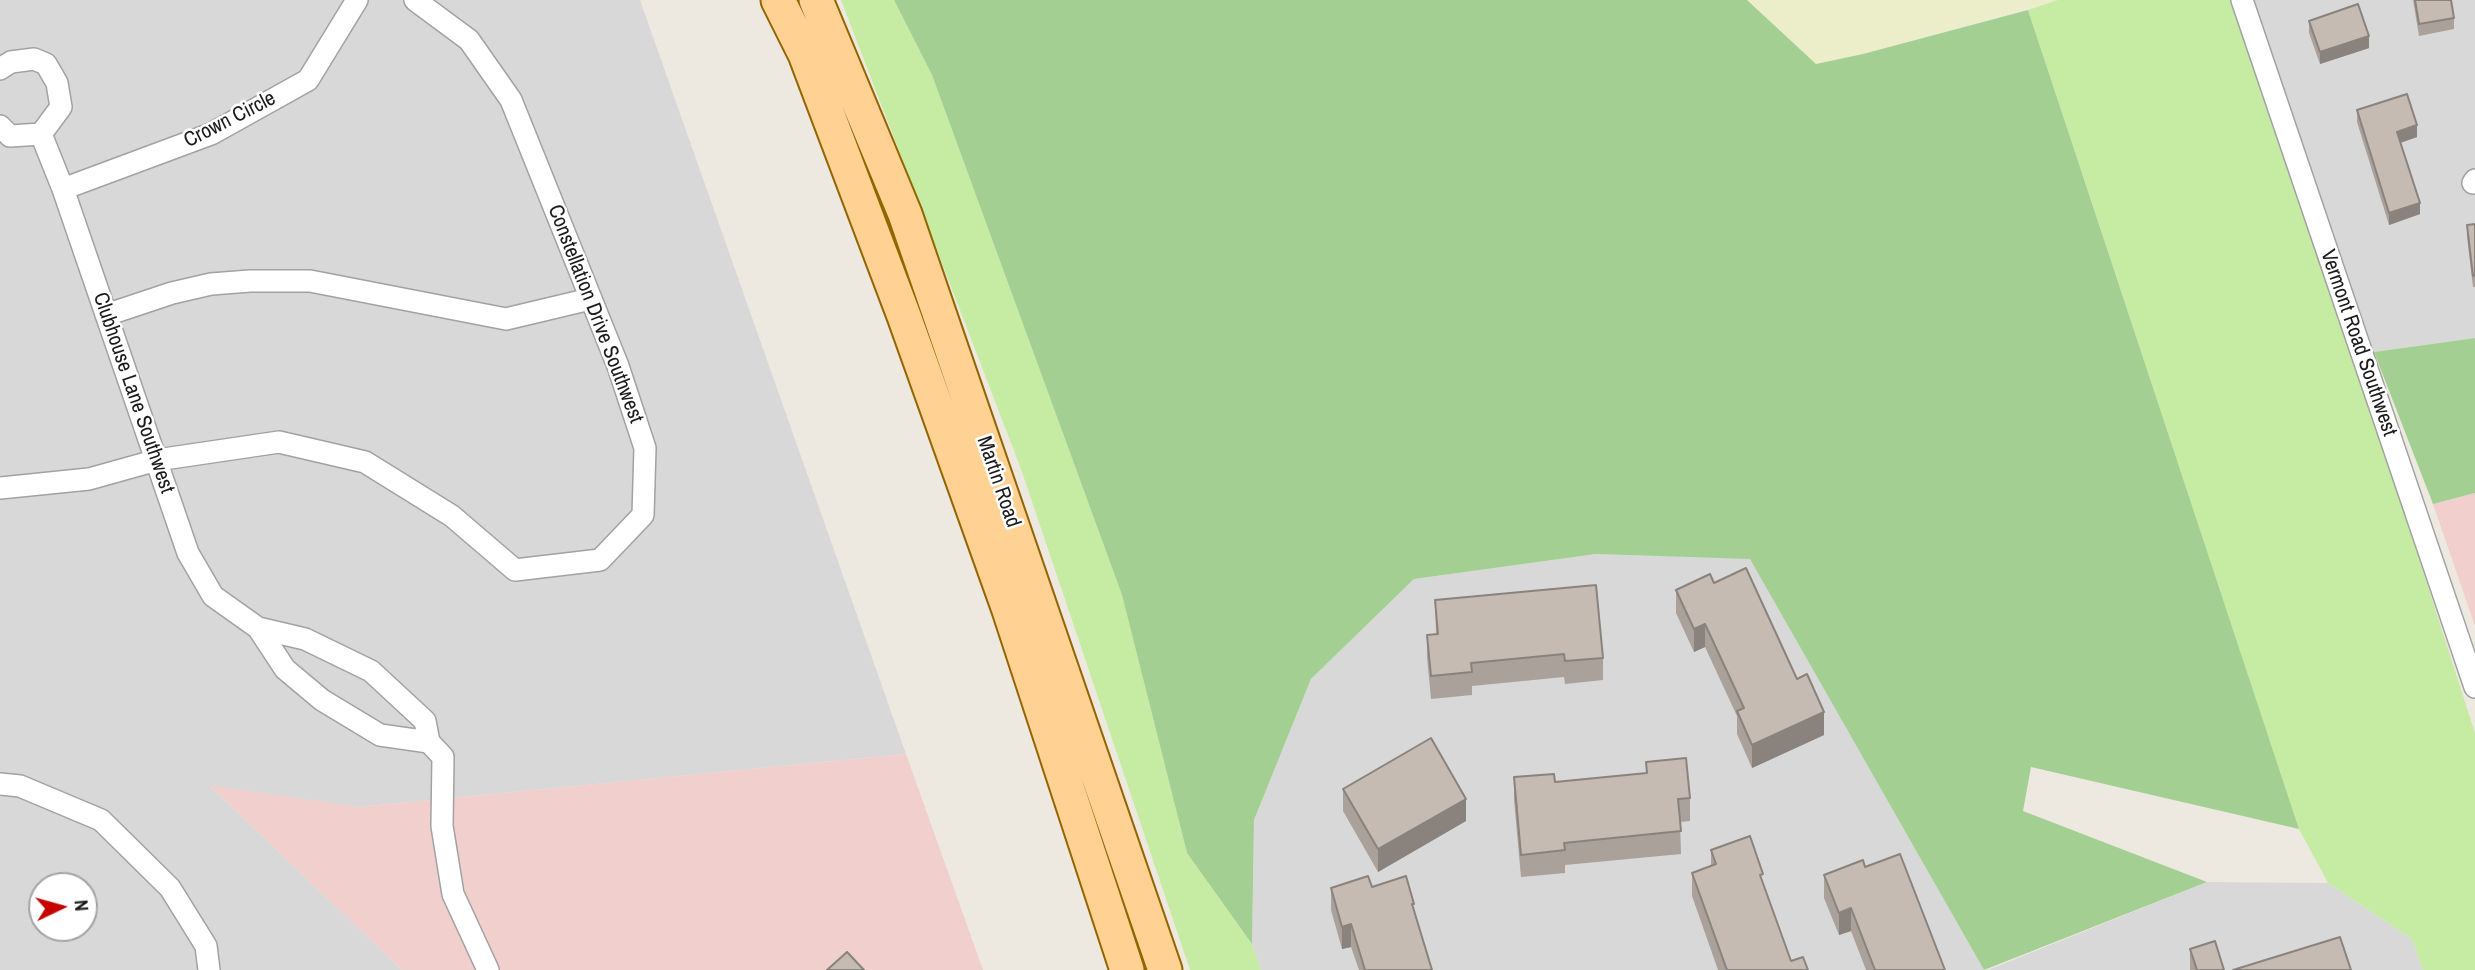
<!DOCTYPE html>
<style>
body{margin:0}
#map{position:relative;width:2475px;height:970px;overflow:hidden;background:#eee9e0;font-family:"Archivo Narrow",sans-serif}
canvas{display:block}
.north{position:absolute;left:28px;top:872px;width:70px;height:70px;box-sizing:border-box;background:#fff;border:2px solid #a4a4a4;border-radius:50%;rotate:85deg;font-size:19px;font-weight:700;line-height:28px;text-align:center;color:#1b1b1b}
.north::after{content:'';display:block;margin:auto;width:24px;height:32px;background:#c70300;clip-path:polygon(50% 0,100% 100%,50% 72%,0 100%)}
</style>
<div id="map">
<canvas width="2475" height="970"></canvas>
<div class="north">N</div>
</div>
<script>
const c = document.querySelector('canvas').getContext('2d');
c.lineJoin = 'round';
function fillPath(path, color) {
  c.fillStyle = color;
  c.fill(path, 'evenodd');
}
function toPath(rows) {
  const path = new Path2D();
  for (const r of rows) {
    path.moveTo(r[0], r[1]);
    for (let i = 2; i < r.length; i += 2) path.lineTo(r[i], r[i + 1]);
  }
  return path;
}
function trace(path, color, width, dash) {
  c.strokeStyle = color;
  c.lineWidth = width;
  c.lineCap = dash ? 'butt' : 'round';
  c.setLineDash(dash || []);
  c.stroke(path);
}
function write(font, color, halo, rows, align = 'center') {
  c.font = font + ' "Archivo Narrow",sans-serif';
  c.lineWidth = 5;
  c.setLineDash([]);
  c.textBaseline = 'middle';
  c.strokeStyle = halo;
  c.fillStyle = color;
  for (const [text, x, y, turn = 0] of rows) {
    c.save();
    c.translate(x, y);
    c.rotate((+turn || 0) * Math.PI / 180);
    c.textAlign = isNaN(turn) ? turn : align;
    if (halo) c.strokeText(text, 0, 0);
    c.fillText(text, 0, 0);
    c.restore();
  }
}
fillPath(toPath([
 [0,0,640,0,906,754,358,807,210,786,402,970,0,970],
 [42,886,84,886,84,928,42,928],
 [2248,0,2475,0,2475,338,2374,352],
 [1596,554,1750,558,1984,970,1261,970,1252,944,1254,820,1311,679,1414,579],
 [2207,882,2328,883,2412,939,2423,970,1988,970]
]), '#d9d8d8');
fillPath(toPath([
 [2475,493,2475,626,2433,504],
 [906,754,983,970,402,970,209,785,358,807]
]), '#f0cfcd');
fillPath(toPath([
 [1747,0,2058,0,1863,54,1815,64]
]), '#ebeec9');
fillPath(toPath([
 [841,0,894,0,932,75,1122,595,1187,853,1252,944,1261,970,1190,970,1021,469],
 [2058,0,2231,0,2356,363,2475,733,2475,970,2423,970,2412,939,2328,883,2299,829,2028,10]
]), '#c5eca2');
fillPath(toPath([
 [894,0,1747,0,1816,64,1863,54,2028,10,2299,829,2031,767,2023,811,2207,882,1984,970,1750,559,1596,554,1414,579,1311,679,1254,820,1252,944,1187,853,1122,595,932,75],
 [2475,338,2475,493,2433,504,2374,352]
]), '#a3d092');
const street = toPath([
 [2242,0,2475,687],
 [0,69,11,62,34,59,46,64,57,83,61,107,41,134,10,136,0,126],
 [41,134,63,189,188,553,213,596,258,628,285,669,322,700,380,735,429,742],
 [2473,183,2475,180],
 [63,189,211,134,308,80,357,0],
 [106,315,172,293,211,284,250,281,310,281,506,319,590,299],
 [0,488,89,479,157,460,279,442,365,462,452,516,515,570,600,560,643,515,645,448,618,366,511,100,469,40,415,0],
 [258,628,305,639,371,671,425,721,429,742,443,757,442,826,453,894,488,970],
 [0,784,20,786,101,820,170,888,206,946,209,970]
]);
const primary = toPath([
 [778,0,805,54,904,316,1009,610,1127,970],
 [816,0,905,214,1165,970]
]);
trace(street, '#a2a2a2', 24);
trace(primary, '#936500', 37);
trace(street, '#fff', 21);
trace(primary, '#ffd294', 33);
fillPath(toPath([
 [2413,0,2451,0,2454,18,2454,29,2419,36],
 [2309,21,2369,48,2320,64,2309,33],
 [2357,110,2417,137,2400,143,2420,214,2389,225,2357,122],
 [2475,224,2475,287,2473,287,2467,237,2467,225],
 [1714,583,1797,679,1824,735,1752,768,1737,734,1737,716,1705,647,1694,652,1676,613,1676,590],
 [1435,600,1603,658,1603,680,1565,684,1564,677,1472,686,1472,695,1431,699,1427,657,1427,635,1436,634],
 [1646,762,1690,798,1690,821,1680,822,1681,854,1565,865,1565,873,1521,877,1514,800,1514,777,1555,782,1646,773],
 [1343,789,1466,821,1378,872,1343,811],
 [1711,850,1763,885,1791,961,1808,970,1718,970,1692,896,1692,873,1711,866],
 [1865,867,1945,970,1866,970,1851,931,1839,935,1824,898,1824,875],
 [1331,888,1414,911,1432,970,1359,970,1351,947,1342,949,1331,910],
 [2190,949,2224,970,2190,970]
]), '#a9a19a');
fillPath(toPath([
 [2369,36,2369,48,2320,64,2320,52],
 [2417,125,2417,137,2397,144,2397,132],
 [2420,203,2420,214,2389,225,2389,213],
 [1705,624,1705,647,1694,652,1694,629],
 [1824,712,1824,735,1752,768,1752,745],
 [1466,799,1466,821,1378,872,1378,849],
 [1851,908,1851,931,1839,935,1839,913],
 [1351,924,1351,947,1342,949,1342,927]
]), '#8a837d');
const building = toPath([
 [2415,0,2451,0,2454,18,2419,24,2415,0],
 [2358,4,2369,36,2320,52,2309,21,2358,4],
 [2407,94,2417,125,2397,132,2420,203,2389,213,2357,110,2407,94],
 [2475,224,2475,275,2473,276,2467,225,2475,224],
 [1746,568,1797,679,1807,674,1824,712,1752,745,1737,711,1744,708,1705,624,1694,629,1676,590,1710,574,1714,583,1746,568],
 [1596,585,1603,658,1565,661,1564,654,1471,663,1472,672,1431,676,1427,635,1438,634,1435,600,1596,585],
 [1431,738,1466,799,1378,849,1343,789,1431,738],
 [1686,758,1690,798,1678,799,1681,831,1564,843,1565,850,1521,855,1514,777,1554,774,1555,782,1647,773,1646,762,1686,758],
 [1750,836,1763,874,1760,875,1791,961,1803,957,1808,970,1727,970,1692,873,1716,864,1711,850,1750,836],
 [1900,854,1945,970,1875,970,1851,908,1839,913,1824,875,1863,860,1865,867,1900,854],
 [1368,876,1372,887,1406,876,1414,904,1412,904,1432,970,1365,970,1351,924,1342,927,1331,888,1368,876],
 [2340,937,2351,970,2233,970,2340,937],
 [2215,941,2224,970,2197,970,2190,949,2215,941],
 [847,952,864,970,827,970,847,952]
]);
fillPath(building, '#c5bbb3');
trace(building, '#8a837d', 2);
write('21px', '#1b1b1b', '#fff', [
 ["Crown Circle",230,120,-27],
 ["Constellation Drive Southwest",595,314,69],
 ["Vermont Road Southwest",2358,343,71],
 ["Clubhouse Lane Southwest",133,393,71],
 ["Martin Road",998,482,71]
]);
</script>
